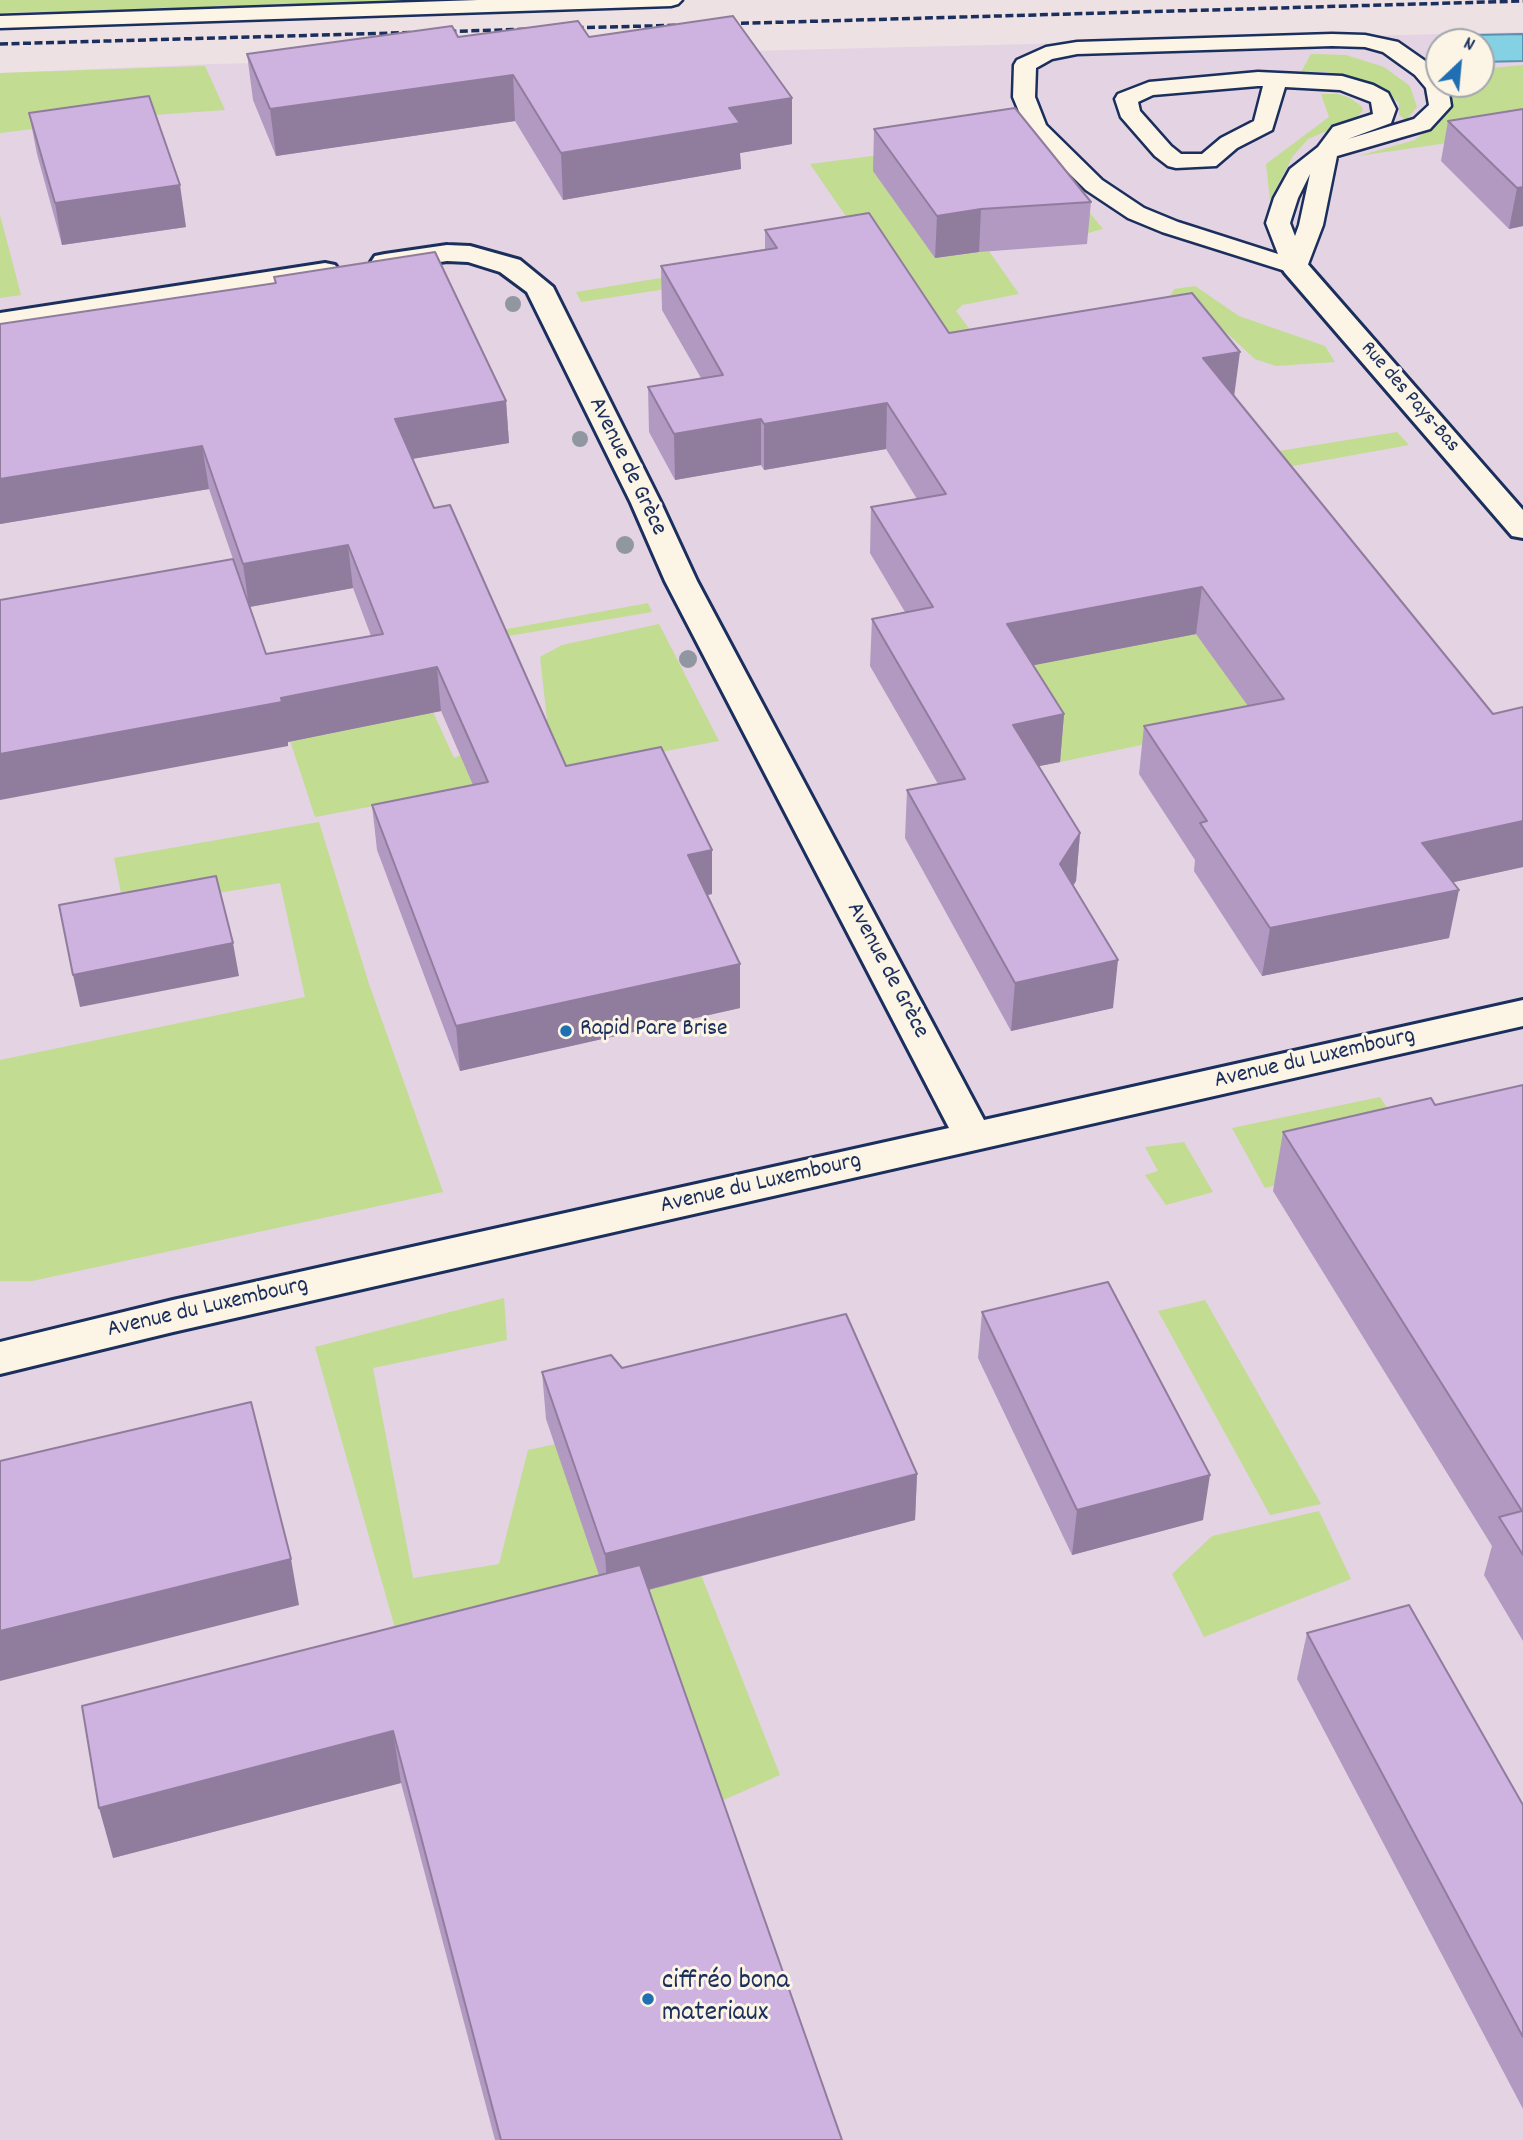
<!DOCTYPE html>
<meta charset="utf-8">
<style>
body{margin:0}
#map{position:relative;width:1523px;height:2140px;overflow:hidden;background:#eee1e4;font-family:Dekko,sans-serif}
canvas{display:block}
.north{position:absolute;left:1425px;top:28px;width:70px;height:70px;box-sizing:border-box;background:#fcf5e5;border:2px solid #a2a6af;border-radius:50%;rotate:26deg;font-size:19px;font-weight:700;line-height:28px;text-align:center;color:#1b2f5e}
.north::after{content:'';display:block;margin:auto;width:24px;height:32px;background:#1f6fb2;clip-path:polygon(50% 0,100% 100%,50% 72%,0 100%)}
</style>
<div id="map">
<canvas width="1523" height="2140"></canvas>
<div class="north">N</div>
</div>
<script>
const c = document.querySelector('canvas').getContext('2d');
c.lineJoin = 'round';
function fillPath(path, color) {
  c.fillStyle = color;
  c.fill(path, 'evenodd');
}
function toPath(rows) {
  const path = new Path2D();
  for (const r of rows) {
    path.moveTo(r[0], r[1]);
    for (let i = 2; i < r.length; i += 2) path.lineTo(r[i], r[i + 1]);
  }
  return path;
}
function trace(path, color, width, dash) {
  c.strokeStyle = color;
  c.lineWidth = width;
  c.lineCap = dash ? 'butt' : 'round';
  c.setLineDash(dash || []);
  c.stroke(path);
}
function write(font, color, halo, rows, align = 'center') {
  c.font = font + ' Dekko,sans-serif';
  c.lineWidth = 6;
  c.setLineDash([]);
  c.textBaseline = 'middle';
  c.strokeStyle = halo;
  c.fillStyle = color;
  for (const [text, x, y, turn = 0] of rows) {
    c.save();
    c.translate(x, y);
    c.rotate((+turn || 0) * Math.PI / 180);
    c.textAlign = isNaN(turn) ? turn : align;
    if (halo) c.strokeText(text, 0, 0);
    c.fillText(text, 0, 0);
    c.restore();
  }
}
fillPath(toPath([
 [1523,32,1523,2140,0,2140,0,73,213,64],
 [1439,42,1481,42,1481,84,1439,84]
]), '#e4d3e3');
fillPath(toPath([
 [0,0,488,0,0,13],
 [1311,54,1346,55,1384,67,1410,86,1417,107,1406,120,1399,115,1399,103,1382,88,1359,79,1328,72,1301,72],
 [1523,65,1523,132,1358,156,1415,140,1443,118,1448,99,1446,84,1481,84,1481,69],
 [205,66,225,110,140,116,0,133,0,73],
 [1321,94,1338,94,1350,98,1361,106,1363,110,1355,119,1308,139,1293,156,1270,200,1266,164,1329,117],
 [1026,136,1103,229,1080,235,935,258,989,251,1019,294,962,305,956,311,980,343,1161,313,1174,289,1195,286,1239,316,1325,346,1335,362,1276,366,1255,359,1221,328,1187,338,1080,483,1397,432,1409,445,1254,473,1312,795,1227,727,1060,762,1004,671,1167,639,765,274,581,302,576,292,865,244,810,164],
 [0,215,21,295,0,298],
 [648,603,652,612,478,641,310,689,324,735,433,712,454,758,547,719,540,657,562,645,659,624,719,741,315,817,268,673],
 [319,822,369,984,443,1192,32,1281,0,1281,0,1060,305,997,280,883,124,908,114,858],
 [1380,1097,1415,1151,1265,1188,1232,1128],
 [1184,1142,1213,1192,1166,1205,1145,1175,1158,1171,1145,1147],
 [504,1298,507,1340,373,1368,413,1578,499,1564,528,1450,556,1444,679,1519,780,1775,708,1807,409,1677,315,1347],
 [1205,1300,1321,1504,1270,1515,1158,1311],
 [1319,1511,1351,1579,1204,1637,1172,1574,1212,1536]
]), '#c2dc92');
const water = toPath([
 [1523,34,1523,61,1481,62,1481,42,1474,42,1473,35,1523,34]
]);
fillPath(water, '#84d1e4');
trace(water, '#5a90ae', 2);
const service = toPath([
 [478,0,682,0,678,4,671,6,0,28,0,16,478,0],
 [1332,34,1365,35,1398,42,1431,65,1439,75,1439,84,1446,84,1448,87,1451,106,1430,129,1337,156,1323,225,1307,267,1304,272,1295,274,1162,232,1128,218,1086,190,1028,133,1013,97,1014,65,1017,60,1046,47,1077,42,1332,34],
 [1332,46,1365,47,1383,52,1415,75,1426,88,1429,105,1414,119,1348,139,1391,123,1396,109,1388,93,1373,85,1342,76,1258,72,1149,82,1118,94,1115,99,1121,117,1155,156,1168,166,1176,168,1216,166,1237,148,1272,130,1285,87,1340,90,1371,102,1373,114,1333,127,1318,147,1290,169,1274,198,1266,223,1278,254,1178,222,1144,208,1102,180,1046,125,1035,97,1036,68,1052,59,1077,54,1332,46],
 [1258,86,1263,86,1254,121,1221,138,1202,154,1181,154,1171,146,1140,111,1138,102,1153,95,1258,86],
 [1310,174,1299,225,1295,236,1290,223,1298,198,1310,174]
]);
const minor = toPath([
 [447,245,470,246,520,260,553,287,661,503,697,581,984,1120,1523,1000,1523,1026,173,1332,0,1374,0,1342,173,1300,949,1128,665,581,631,503,527,292,500,272,468,262,447,261,385,270,375,268,371,262,375,256,385,254,447,245],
 [1295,259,1305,261,1523,510,1523,538,1512,536,1285,273,1281,267,1285,261,1295,259],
 [325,263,335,265,339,271,335,277,0,331,0,313,325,263]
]);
trace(service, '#1b2f5e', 5);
trace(minor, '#1b2f5e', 6);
fillPath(service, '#fcf5e5');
fillPath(minor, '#fcf5e5');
trace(toPath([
 [718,24,1523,1],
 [564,28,690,25],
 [0,44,536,29]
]), '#1b2f5e', 3.5, [8, 3.5]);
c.fillStyle = '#9197a1';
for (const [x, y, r] of [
 [513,304,8],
 [580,439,8],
 [625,545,9],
 [688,659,9]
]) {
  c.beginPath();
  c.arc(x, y, r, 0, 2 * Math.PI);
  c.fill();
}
fillPath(toPath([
 [458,37,589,37,792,98,792,144,740,153,741,169,563,200,515,121,276,156,253,100,247,54],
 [1523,109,1523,226,1509,229,1441,161,1448,121],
 [29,113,186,227,62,245,37,154],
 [874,129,1091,202,1087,244,979,252,935,258,873,171],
 [765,230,949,333,1234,396,1493,714,1523,707,1523,867,1454,882,1449,938,1262,976,1194,871,1195,860,1139,774,1144,726,1248,706,1196,634,1033,665,1064,714,1060,762,1039,766,1080,833,1076,881,1073,886,1113,1008,1011,1031,905,838,907,790,938,784,870,666,872,619,905,612,870,553,871,507,917,499,886,449,764,470,761,465,675,480,649,432,648,387,701,378,662,310,661,266,765,249],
 [274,277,506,401,509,443,412,459,434,508,566,766,712,894,707,895,740,1008,460,1071,377,850,372,805,473,785,441,711,288,742,288,746,233,559,209,489,0,524,0,324,275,283],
 [353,588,371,636,266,654,250,607],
 [1523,1085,1523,1641,1484,1575,1492,1546,1273,1191,1283,1132,1435,1105],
 [982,1312,1203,1520,1072,1555,978,1358],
 [622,1368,917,1474,915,1520,649,1590,842,2140,495,2140,401,1783,113,1858,599,1575,546,1419,542,1372],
 [1307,1633,1523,1805,1523,2109,1297,1679]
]), '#b199c1');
fillPath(toPath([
 [513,75,515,121,276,156,270,109],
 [792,98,792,144,740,153,741,169,563,200,561,153,729,108],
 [180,185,186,227,62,245,55,203],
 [1523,187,1523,226,1509,229,1517,188],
 [981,209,979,252,935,258,937,216],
 [1240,352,1234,397,1203,358],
 [506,401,509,443,399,461,395,419],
 [887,403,886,449,764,470,764,424],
 [761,419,761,465,675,480,674,434],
 [202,446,209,489,0,524,0,479],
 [348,545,353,588,249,607,243,564],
 [1202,587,1196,634,1004,671,1007,624],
 [437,667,441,711,288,742,288,746,0,800,0,754],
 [1064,714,1060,762,1009,772,1013,725],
 [1523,821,1523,867,1413,891,1422,843],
 [1080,833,1076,881,1056,913,1060,864],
 [712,850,712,894,689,899,688,855],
 [1459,890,1449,938,1262,976,1270,928],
 [233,943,239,976,80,1007,73,975],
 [1118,960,1113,1008,1011,1031,1015,983],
 [740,964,740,1008,460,1071,456,1026],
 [917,1474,915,1520,608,1600,605,1554],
 [1210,1475,1203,1520,1072,1555,1077,1510],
 [291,1559,299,1605,0,1681,0,1631],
 [393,1731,401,1783,113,1858,99,1808]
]), '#907d9d');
const building = toPath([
 [733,16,792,98,729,108,740,123,561,153,513,75,270,109,247,54,452,26,458,37,578,21,589,37,733,16],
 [149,96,180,185,55,203,29,113,149,96],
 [1015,108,1091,202,981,209,937,216,874,129,1015,108],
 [1523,109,1523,187,1517,188,1448,121,1523,109],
 [869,213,949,333,1192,293,1240,352,1203,358,1493,714,1523,707,1523,821,1422,843,1459,890,1270,928,1200,823,1207,821,1144,726,1284,699,1202,587,1007,624,1064,714,1013,725,1080,833,1060,864,1118,960,1015,983,907,790,965,779,872,619,933,607,871,507,946,494,887,403,764,424,761,419,674,434,648,387,723,375,661,266,777,248,765,230,869,213],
 [435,252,506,401,395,419,434,508,450,505,566,766,661,747,712,850,688,855,740,964,456,1026,372,805,488,782,437,667,281,698,282,702,0,754,0,600,233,559,266,654,383,634,348,545,243,564,202,446,0,479,0,324,276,283,274,277,435,252],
 [216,876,233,943,73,975,59,905,216,876],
 [1523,1085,1523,1555,1499,1517,1522,1511,1283,1132,1431,1098,1435,1105,1523,1085],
 [1108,1282,1210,1475,1077,1510,982,1312,1108,1282],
 [846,1314,917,1474,605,1554,542,1372,611,1355,622,1368,846,1314],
 [251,1402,291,1559,0,1631,0,1461,251,1402],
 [640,1565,842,2140,501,2140,393,1731,99,1808,82,1706,640,1565],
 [1409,1605,1523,1805,1523,2037,1307,1633,1409,1605]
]);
fillPath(building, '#ceb2e0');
trace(building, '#907d9d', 2);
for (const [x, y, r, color] of [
 [566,1031,7,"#1f6fb2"],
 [648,1999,7,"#1f6fb2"]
]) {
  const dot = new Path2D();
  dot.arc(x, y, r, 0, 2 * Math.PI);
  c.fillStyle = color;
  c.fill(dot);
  trace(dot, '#fcf5e5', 2.5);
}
write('21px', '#1b2f5e', '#fcf5e5', [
 ["Rue des Pays-Bas",1409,398,49]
]);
write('24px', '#1b2f5e', '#fcf5e5', [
 ["Avenue de Grèce",626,467,64],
 ["Avenue de Grèce",886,971,62],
 ["Avenue du Luxembourg",1315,1060,-13],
 ["Avenue du Luxembourg",761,1185,-13],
 ["Avenue du Luxembourg",208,1309,-13]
]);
write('24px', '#1b2f5e', '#fcf5e5', [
 ["Rapid Pare Brise",580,1031]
], 'left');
write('28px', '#1b2f5e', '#fcf5e5', [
 ["ciffréo bona",662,1983],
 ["materiaux",662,2015]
], 'left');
</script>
